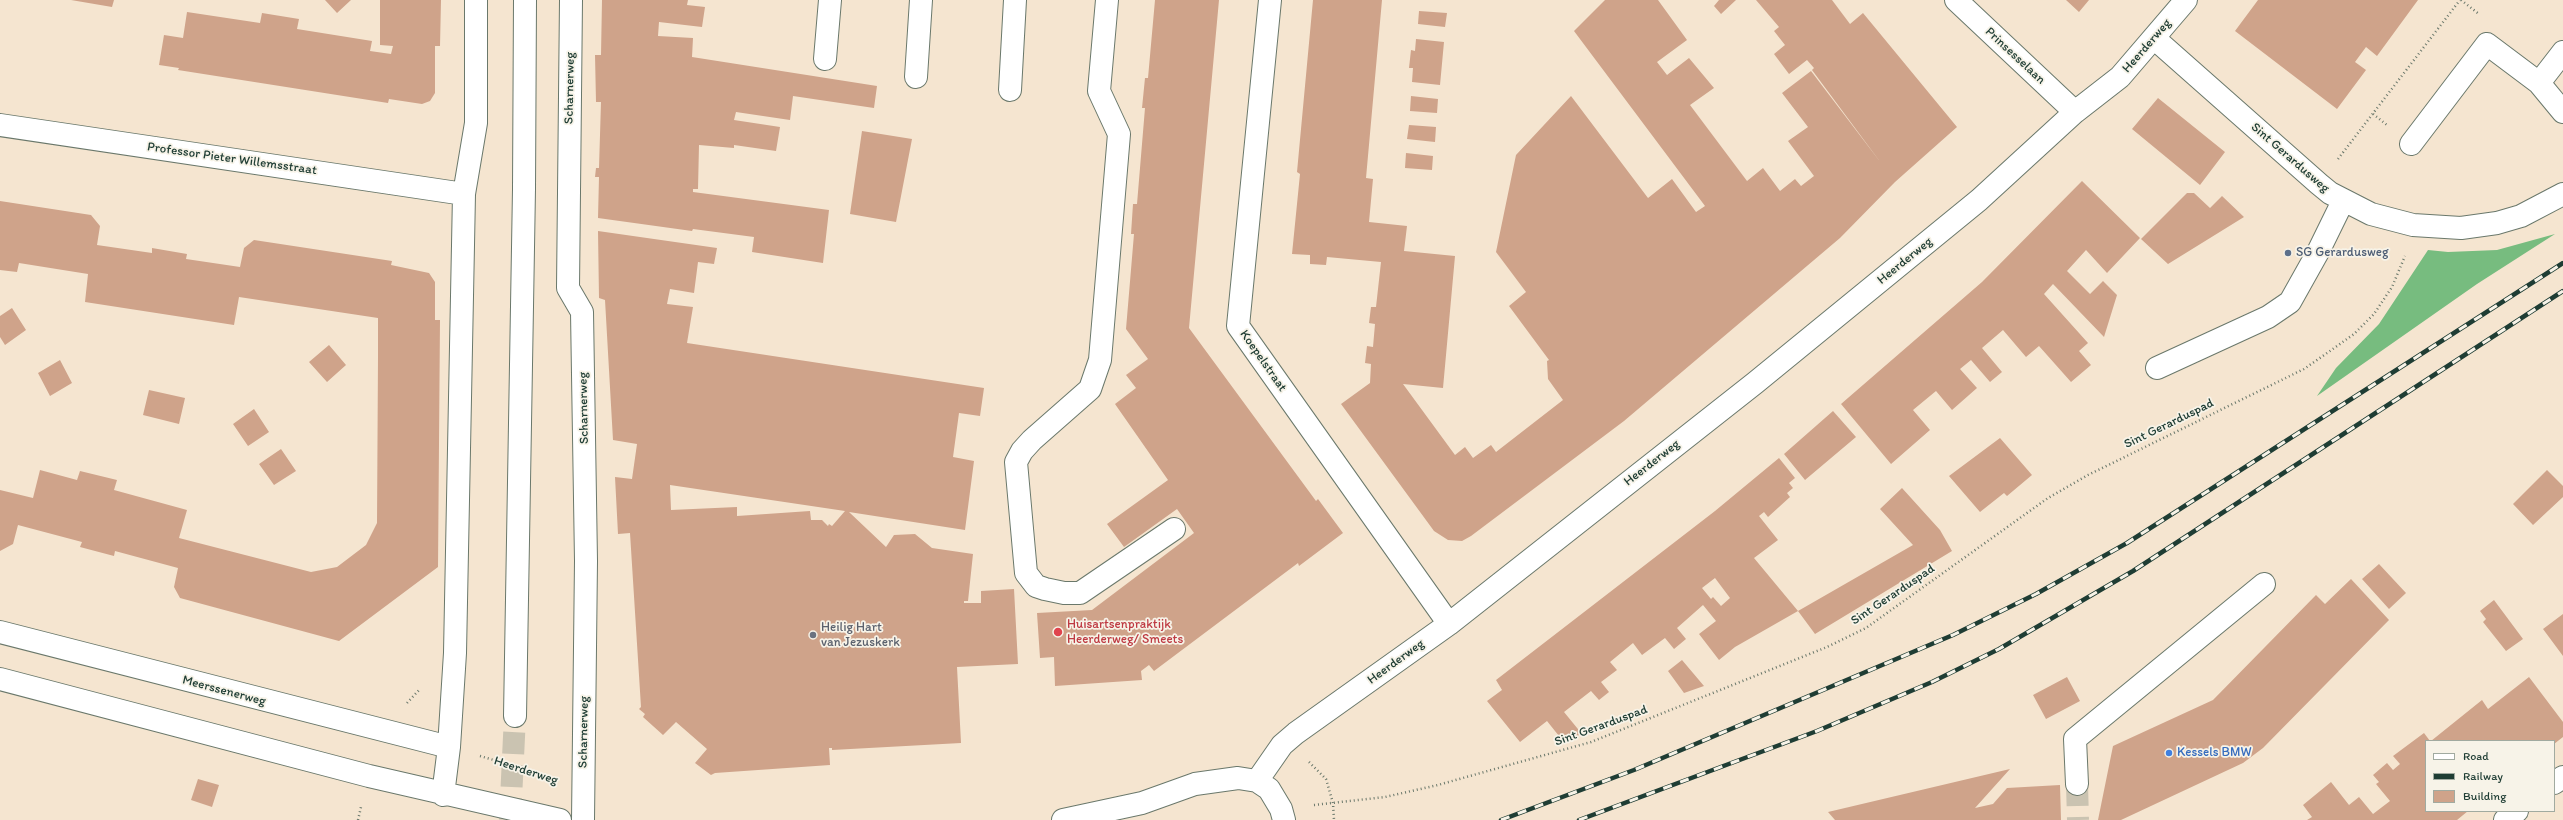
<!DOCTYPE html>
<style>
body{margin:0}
#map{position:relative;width:2563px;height:820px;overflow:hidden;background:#f5e5d0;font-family:Itim,sans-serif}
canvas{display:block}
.legend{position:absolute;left:2425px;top:740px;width:130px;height:72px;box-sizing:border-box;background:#f7f3e8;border:1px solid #a1aaa0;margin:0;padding:5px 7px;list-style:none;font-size:12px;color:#1f3d34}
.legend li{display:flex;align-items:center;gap:8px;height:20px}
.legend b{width:20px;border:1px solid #a1aaa0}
</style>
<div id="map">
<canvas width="2563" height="820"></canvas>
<ul class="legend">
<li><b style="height:5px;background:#fff"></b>Road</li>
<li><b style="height:5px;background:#1f3d34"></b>Railway</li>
<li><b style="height:11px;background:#cfa38a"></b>Building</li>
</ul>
</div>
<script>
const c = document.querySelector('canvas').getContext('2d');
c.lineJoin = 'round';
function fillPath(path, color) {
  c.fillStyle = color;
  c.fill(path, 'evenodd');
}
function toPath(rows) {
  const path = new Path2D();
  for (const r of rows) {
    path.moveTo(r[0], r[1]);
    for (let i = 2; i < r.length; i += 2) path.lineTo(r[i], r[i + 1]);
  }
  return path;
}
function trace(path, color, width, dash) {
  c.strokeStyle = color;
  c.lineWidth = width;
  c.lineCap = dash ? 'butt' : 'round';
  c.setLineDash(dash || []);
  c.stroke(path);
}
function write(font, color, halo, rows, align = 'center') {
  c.font = font + ' Itim,sans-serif';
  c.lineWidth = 3.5;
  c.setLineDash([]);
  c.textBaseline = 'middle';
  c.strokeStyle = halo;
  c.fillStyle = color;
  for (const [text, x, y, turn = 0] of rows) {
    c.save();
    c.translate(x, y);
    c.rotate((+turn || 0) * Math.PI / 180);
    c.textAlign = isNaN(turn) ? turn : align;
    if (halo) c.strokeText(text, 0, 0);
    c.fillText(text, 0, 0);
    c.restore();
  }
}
fillPath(toPath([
 [2555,234,2477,284,2317,396,2336,368,2379,324,2428,250,2448,252,2497,250]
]), '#77bc7f');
fillPath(toPath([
 [71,0,114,0,112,7],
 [325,0,351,0,337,13],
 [380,0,441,0,440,46,435,46,435,93,430,101,422,104,389,99,388,103,178,70,179,68,159,65,164,35,183,38,187,12,260,23,262,13,299,19,297,29,372,41,370,51,391,54,393,46,380,45],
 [602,0,688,0,687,5,705,7,702,27,659,22,658,36,693,38,692,57,877,86,874,108,793,96,790,120,736,112,734,120,780,127,776,151,734,145,734,148,699,145,698,189,693,189,693,192,829,210,823,263,752,252,754,237,693,229,692,231,598,218,599,177,595,177,596,168,599,168,601,102,596,102,595,55,601,55],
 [1155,0,1219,0,1189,328,1316,501,1318,499,1343,533,1299,566,1298,563,1154,671,1149,665,1141,671,1142,680,1055,686,1054,657,1040,658,1037,613,1092,610,1194,533,1177,509,1124,547,1107,524,1168,480,1115,404,1136,388,1126,375,1148,359,1126,329,1134,234,1131,234,1133,204,1137,204,1145,108,1142,108,1145,78,1148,78],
 [1313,0,1382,0,1366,178,1373,179,1369,222,1407,226,1404,251,1455,256,1443,388,1403,384,1455,455,1465,447,1473,458,1491,445,1496,452,1563,400,1548,379,1547,361,1549,360,1509,306,1526,292,1496,252,1516,155,1571,96,1648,198,1672,179,1696,212,1705,206,1574,31,1605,0,1658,0,1687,40,1657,62,1667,75,1689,58,1714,88,1690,105,1747,181,1763,168,1780,191,1795,179,1801,186,1814,176,1788,141,1808,127,1782,93,1811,71,1881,163,1812,70,1814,68,1807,60,1789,74,1774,54,1785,45,1774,31,1779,27,1756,0,1832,0,1850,24,1863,13,1957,127,1895,182,1840,238,1624,421,1471,536,1462,541,1448,540,1434,531,1341,404,1370,383,1371,364,1365,363,1367,346,1373,347,1375,324,1369,323,1371,307,1376,307,1381,262,1327,257,1326,265,1310,264,1310,255,1292,254,1300,174,1297,172],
 [1719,0,1736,0,1721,14,1714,6],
 [2066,0,2089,0,2079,12],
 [2258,0,2418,0,2377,56,2366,47,2355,62,2366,70,2337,109,2235,31],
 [1419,11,1447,13,1445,27,1418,24],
 [1416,39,1444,42,1440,85,1412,82,1413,68,1409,68,1411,50,1415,51],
 [1411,96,1438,99,1437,113,1410,111],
 [2158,98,2225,152,2200,185,2132,129],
 [1409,125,1436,127,1435,142,1407,139],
 [862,131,912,139,896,222,850,214],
 [1406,153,1433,156,1432,170,1405,168],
 [2082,181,2140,238,2107,273,2086,250,2067,271,2090,294,2103,281,2117,295,2104,337,2053,284,2044,294,2088,343,2079,351,2091,365,2071,382,2039,346,2026,357,2003,330,1982,348,2002,372,1990,382,1971,360,1960,369,1977,388,1952,410,1936,391,1913,410,1930,430,1891,464,1841,404,1982,282],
 [2187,193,2194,193,2210,208,2222,196,2244,217,2168,264,2141,239],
 [0,201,91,215,100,226,97,245,152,253,152,248,187,254,186,259,240,267,244,248,254,240,392,261,391,265,429,273,435,282,435,320,440,320,438,567,339,641,180,598,174,587,178,568,115,551,114,556,80,547,82,542,18,525,13,544,0,551,0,490,33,498,40,470,77,480,80,471,117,480,114,490,187,510,179,538,311,572,337,567,366,545,377,523,378,357,378,318,239,297,234,325,85,302,88,274,19,263,17,272,0,270],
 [598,231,717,248,714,264,698,262,694,293,670,289,667,304,693,307,687,343,984,388,980,416,959,413,953,457,974,461,965,530,849,512,886,547,894,535,915,534,932,548,973,554,968,601,964,601,964,603,981,603,981,591,1014,589,1018,664,957,667,961,743,832,750,832,748,829,748,830,765,715,773,711,775,695,763,707,749,676,722,663,735,643,717,645,714,639,709,641,707,630,533,618,534,615,477,632,479,637,444,613,440,605,300,599,298],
 [670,485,845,511,832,526,829,524,828,526,822,520,811,520,810,511,737,516,737,507,671,510],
 [12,308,26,330,5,345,0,337,0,316],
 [329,345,346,365,327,382,309,362],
 [60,360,72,383,50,396,38,373],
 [149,390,185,398,179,424,143,415],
 [254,409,269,432,248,446,233,424],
 [1833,411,1856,437,1805,480,1784,454],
 [2000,438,2032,475,2007,496,2004,493,1980,512,1949,476],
 [281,449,296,471,274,485,259,464],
 [1779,458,1795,478,1789,483,1793,488,1787,493,1790,497,1768,517,1764,512,1759,516,1778,540,1754,558,1798,611,1913,545,1880,509,1902,488,1940,530,1952,551,1815,634,1798,611,1735,647,1719,660,1699,634,1716,621,1703,605,1677,628,1686,639,1674,649,1665,638,1642,655,1633,643,1610,662,1617,670,1601,682,1609,692,1599,700,1591,691,1564,712,1582,734,1563,741,1547,721,1520,742,1487,701,1502,690,1496,680,1715,511],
 [1715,578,1730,598,1721,606,1713,597,1711,599,1702,588],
 [2547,470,2563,486,2563,497,2533,525,2513,504],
 [2379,564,2406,593,2389,609,2362,579],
 [2351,579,2389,620,2263,748,2243,763,2121,820,2098,820,2113,746,2213,700,2316,595,2325,604],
 [2494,600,2523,639,2506,651,2483,622,2486,619,2480,611],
 [2563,614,2563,656,2543,629],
 [1682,660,1704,686,1684,693,1668,671],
 [2067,677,2080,701,2046,719,2033,695],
 [2529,677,2563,722,2563,737,2554,744,2554,741,2431,741,2482,700,2488,709],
 [2424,733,2430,741,2426,741,2426,811,2468,811,2457,820,2307,820,2312,817,2303,805,2331,782,2349,805,2359,797,2373,814,2390,801,2376,784,2379,782,2373,775,2387,763,2393,770,2400,764,2393,756],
 [2010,769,1975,808,1993,804,2007,788,2060,785,2061,820,1835,820,1828,812],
 [198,779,219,785,212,807,191,800]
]), '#cfa38a');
trace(toPath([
 [2077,784,2078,820],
 [510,820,515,716]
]), '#cac3b1', 22, [22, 11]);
const minor = toPath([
 [571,0,568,288,582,312,586,561,583,820],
 [1107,0,1099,91,1119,134,1100,360,1090,389,1032,440,1022,451,1016,462,1026,573,1036,586,1045,589,1064,593,1080,593,1174,529],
 [1270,0,1238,326,1449,624],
 [1956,0,2075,112],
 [2155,39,2319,184,2330,193,2371,214,2413,225,2461,228,2497,223,2521,216,2563,194],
 [825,59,830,0],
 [916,77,921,0],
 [2539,83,2563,52],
 [1010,90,1015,0],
 [0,125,464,194],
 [2411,144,2487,44,2539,83,2563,112],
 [2157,368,2268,317,2290,302,2318,252,2343,201],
 [0,632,449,747],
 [0,679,369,776,560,820],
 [515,716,524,189,525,0],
 [1257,781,1282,745,1296,733,1449,624,1755,383,1979,200,2075,112,2120,77,2186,0],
 [2554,783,2563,777],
 [2077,784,2075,739,2264,584],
 [443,795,449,747,455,653,464,194,476,123,476,0],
 [1063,820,1142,803,1195,784,1238,778,1257,781,1269,789,1281,809,1284,820],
 [2505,820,2517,811]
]);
trace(minor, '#6a786b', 24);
trace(toPath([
 [2461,0,2479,14],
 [2373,114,2387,125],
 [2338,159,2460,0],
 [407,703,420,689],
 [480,756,552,777],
 [1309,762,1326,779,1333,803,1334,820],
 [1314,805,1385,797,1438,785,1591,742,1827,647,1866,628,2048,498,2088,475,2304,369,2330,351,2354,334,2374,314,2392,287,2405,256],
 [358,820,361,807]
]), '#6a786b', 2.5, [1, 3]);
trace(minor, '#fff', 22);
const rail = toPath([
 [1501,820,1634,770,1953,635,2036,594,2127,543,2563,263],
 [1579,820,1817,731,1932,682,1999,649,2133,571,2563,291]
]);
trace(rail, '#1f3d34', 4.5);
trace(rail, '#f7f3e8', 3, [9]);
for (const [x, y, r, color] of [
 [2288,253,4,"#5c6f8a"],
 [1058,632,5,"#e0444e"],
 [813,635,4,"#6b7280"],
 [2169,753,4,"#3f7fe0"]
]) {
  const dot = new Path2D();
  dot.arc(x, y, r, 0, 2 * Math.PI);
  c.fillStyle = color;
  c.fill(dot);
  trace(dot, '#f7f3e8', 1.5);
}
write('13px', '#1f3d34', '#f7f3e8', [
 ["Heerderweg",2147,46,-49],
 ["Prinsesselaan",2015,56,43],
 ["Scharnerweg",570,88,-89],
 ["Sint Gerardusweg",2290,158,41],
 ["Professor Pieter Willemsstraat",232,159,8],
 ["Heerderweg",1905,261,-39],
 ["Koepelstraat",1263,361,55],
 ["Scharnerweg",584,408,-91],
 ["Sint Gerarduspad",2169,424,-26],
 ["Heerderweg",1652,463,-38],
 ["Sint Gerarduspad",1893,595,-34],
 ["Heerderweg",1396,662,-36],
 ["Meerssenerweg",224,691,15],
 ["Sint Gerarduspad",1601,726,-20],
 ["Scharnerweg",584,732,-89],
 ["Heerderweg",526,771,18]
]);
write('13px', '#4e5e75', '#f7f3e8', [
 ["SG Gerardusweg",2296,253]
], 'left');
write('13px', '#be3a42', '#f7f3e8', [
 ["Huisartsenpraktijk",1067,625],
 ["Heerderweg/ Smeets",1067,640]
], 'left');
write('13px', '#5b616d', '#f7f3e8', [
 ["Heilig Hart",821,628],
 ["van Jezuskerk",821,643]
], 'left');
write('13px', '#366cbe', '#f7f3e8', [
 ["Kessels BMW",2177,753]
], 'left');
</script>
